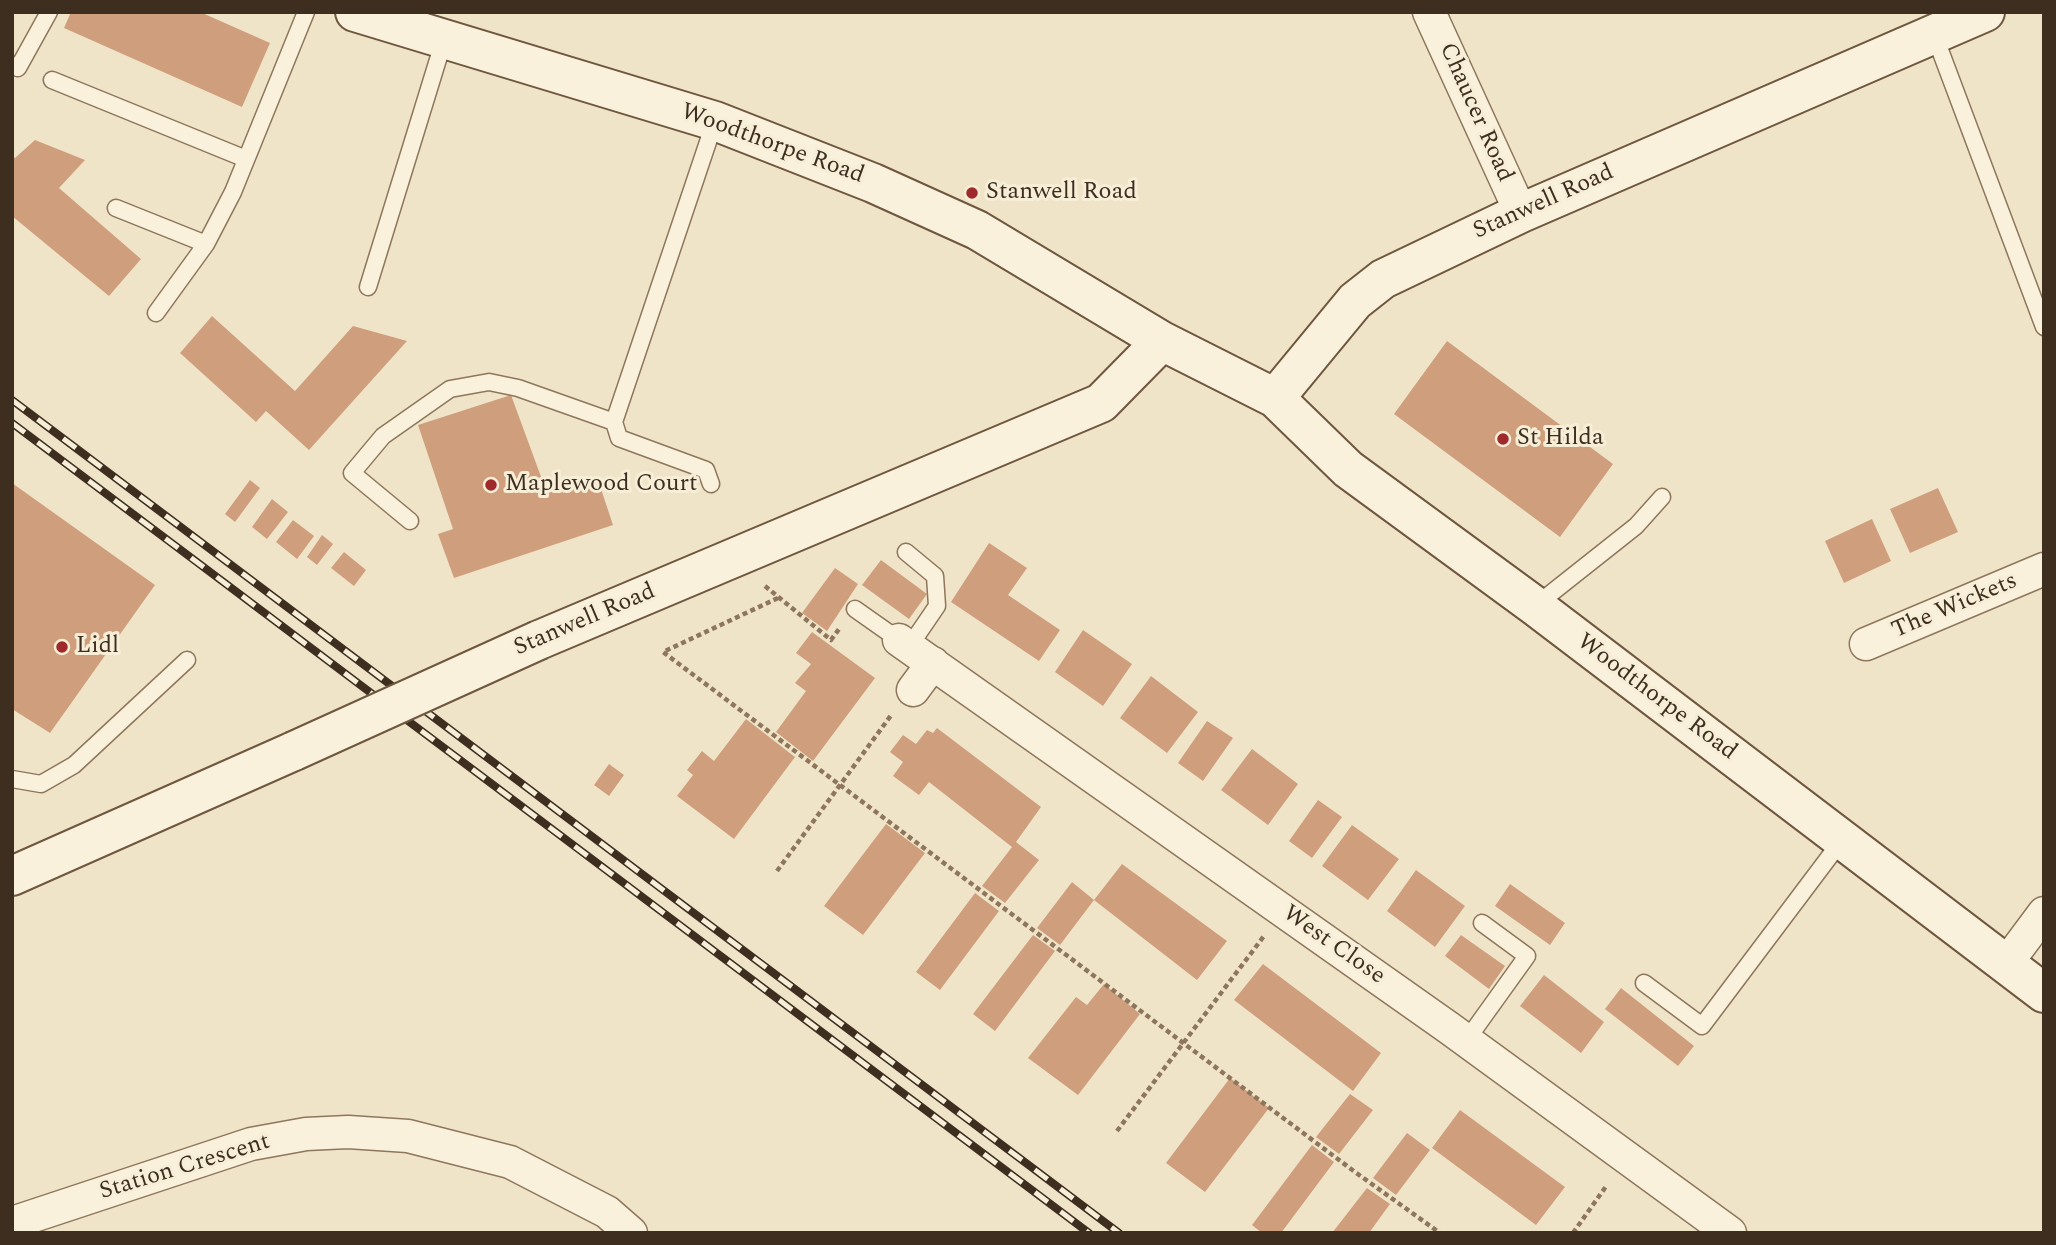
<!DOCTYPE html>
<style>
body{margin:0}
#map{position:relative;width:2056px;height:1245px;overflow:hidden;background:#f0e4c8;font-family:Spectral,serif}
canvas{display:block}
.frame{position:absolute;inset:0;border:14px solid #3d2e20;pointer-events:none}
</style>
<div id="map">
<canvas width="2056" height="1245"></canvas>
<div class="frame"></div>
</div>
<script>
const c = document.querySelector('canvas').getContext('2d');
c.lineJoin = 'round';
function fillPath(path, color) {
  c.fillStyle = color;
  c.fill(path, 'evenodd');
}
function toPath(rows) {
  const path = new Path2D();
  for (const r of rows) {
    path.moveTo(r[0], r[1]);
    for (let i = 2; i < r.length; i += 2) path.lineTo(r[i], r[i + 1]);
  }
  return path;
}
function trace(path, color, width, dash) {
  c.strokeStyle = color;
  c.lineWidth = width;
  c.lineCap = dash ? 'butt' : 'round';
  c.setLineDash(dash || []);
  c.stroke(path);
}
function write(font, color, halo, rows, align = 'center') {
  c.font = font + ' Spectral,serif';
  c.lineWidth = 6;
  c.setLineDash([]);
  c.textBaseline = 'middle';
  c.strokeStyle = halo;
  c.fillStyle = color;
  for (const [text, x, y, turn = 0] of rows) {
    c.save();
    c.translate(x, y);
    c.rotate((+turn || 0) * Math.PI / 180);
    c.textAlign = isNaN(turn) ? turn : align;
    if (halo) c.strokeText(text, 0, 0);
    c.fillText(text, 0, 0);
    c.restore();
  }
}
fillPath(toPath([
 [71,12,200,12,270,43,242,107,64,28],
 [35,140,85,160,59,188,141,259,109,296,12,216,12,156,15,158],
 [212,316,295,391,353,326,407,341,309,450,266,411,256,422,180,353],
 [1447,341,1613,464,1560,537,1394,414],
 [511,395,547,493,597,477,613,525,454,578,438,534,453,529,418,425],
 [250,480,260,488,235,522,225,514],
 [12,483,155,585,50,733,12,709],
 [1938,488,1958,532,1910,553,1890,509],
 [272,499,288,512,267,539,252,527],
 [1872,519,1891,561,1844,583,1825,541],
 [293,520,314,536,297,559,276,542],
 [322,535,333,544,317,565,307,557],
 [989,543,1027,568,1008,595,1060,630,1039,661,951,602],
 [344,552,366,570,354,586,331,568],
 [881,560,927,594,909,619,862,585],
 [835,568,858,584,827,631,802,613],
 [1083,630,1132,664,1103,706,1055,672],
 [812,632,875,678,813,761,776,732,806,691,795,683,811,664,796,653],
 [1151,676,1198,712,1167,753,1120,718],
 [746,719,795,757,734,839,677,796,693,775,687,770,702,751,714,761],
 [1207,721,1233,738,1203,781,1178,763],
 [937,728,1041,807,1016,842,1039,860,1005,903,982,886,1012,847,929,782,919,795,893,776,903,762,890,752,903,735,916,744,927,730,933,733],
 [1252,749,1298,784,1268,825,1221,790],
 [609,764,624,775,609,796,594,785],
 [1318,800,1342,817,1312,858,1289,841],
 [886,824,925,853,863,935,824,906],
 [1352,825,1399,859,1368,900,1322,866],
 [1122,864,1227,941,1197,980,1094,900,1060,945,1037,928,1072,882,1094,900],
 [1416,870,1465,906,1435,947,1387,911],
 [1510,884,1565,923,1550,945,1495,906],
 [975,893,999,911,940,990,916,972],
 [1033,935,1055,951,995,1031,973,1014],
 [1461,935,1505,966,1489,989,1445,956],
 [1263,964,1381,1053,1353,1091,1234,1000],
 [1544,975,1604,1022,1581,1053,1520,1006],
 [1104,984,1140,1014,1078,1095,1028,1058,1076,997,1087,1005],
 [1621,988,1694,1046,1678,1066,1605,1009],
 [1230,1078,1269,1108,1205,1192,1166,1163],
 [1350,1094,1373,1110,1339,1154,1316,1137],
 [1460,1110,1565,1187,1536,1225,1432,1148],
 [1407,1133,1430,1150,1396,1195,1373,1178],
 [1312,1145,1334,1162,1281,1233,1262,1233,1252,1225],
 [1367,1188,1390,1204,1369,1233,1332,1233]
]), '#cf9f7d');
const lane = toPath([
 [1934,34,2044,327],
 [12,65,18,68,49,12],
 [52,80,246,159],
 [116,208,206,244],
 [368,287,444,40],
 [156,313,206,244,233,192,306,12],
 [711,484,706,470,619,438,614,422,715,121],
 [410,521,352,473,383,436,450,389,489,382,518,388,614,422],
 [906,552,935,576,937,606,909,647],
 [1535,606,1636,526,1662,497],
 [855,609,899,640],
 [12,779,41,784,74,765,187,660],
 [1644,983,1702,1026,1842,840],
 [1466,1041,1527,956,1482,923]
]);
const street = toPath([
 [1429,12,1521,213],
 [899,640,1449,1028,1730,1233],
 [1866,644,2044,569],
 [913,690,933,663],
 [2006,964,2044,913],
 [12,1223,251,1144,306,1134,348,1132,408,1136,510,1162,607,1212,631,1233]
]);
const secondary = toPath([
 [355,12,715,121,873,183,977,230,1162,341,1275,398,1348,469,1535,606,2044,993],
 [1275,398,1355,301,1383,279,1521,213,1985,12],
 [539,640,1101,403,1162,341],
 [12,876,294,751]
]);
trace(lane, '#8d765c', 19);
trace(street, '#8d765c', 35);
trace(secondary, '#6f573f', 42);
trace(toPath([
 [765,586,831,640,839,629],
 [778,598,663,652,1355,1172,1440,1233],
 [777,871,892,714],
 [1117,1131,1264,936],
 [1573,1233,1607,1185]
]), '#8d765c', 4.5, [5, 3.5]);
trace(lane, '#faf1dc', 16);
trace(street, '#faf1dc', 32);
trace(secondary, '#faf1dc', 38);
const rail = toPath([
 [12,400,1119,1233],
 [12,423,1089,1233]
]);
trace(rail, '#3d2e20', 8);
trace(rail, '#f7eed8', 5, [16]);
const secondaryBridge = toPath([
 [294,751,539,640]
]);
trace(secondaryBridge, '#6f573f', 42, []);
trace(secondaryBridge, '#faf1dc', 38);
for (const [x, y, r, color] of [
 [972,193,7,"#9e2a2b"],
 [1503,439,7,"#9e2a2b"],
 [491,485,7,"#9e2a2b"],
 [62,647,7,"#9e2a2b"]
]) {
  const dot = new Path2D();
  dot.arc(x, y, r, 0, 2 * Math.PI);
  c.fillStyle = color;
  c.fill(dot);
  trace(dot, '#f7eed8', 2.5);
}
write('24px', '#3d2e20', '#f7eed8', [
 ["Chaucer Road",1475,113,66],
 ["Woodthorpe Road",772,145,20],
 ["Stanwell Road",1544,203,-24],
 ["The Wickets",1955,607,-23],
 ["Stanwell Road",585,621,-23],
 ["Woodthorpe Road",1656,698,37],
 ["West Close",1333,946,35],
 ["Station Crescent",185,1168,-17]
]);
write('24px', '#3d2e20', '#f7eed8', [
 ["Stanwell Road",986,193],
 ["St Hilda",1517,439],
 ["Maplewood Court",505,485],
 ["Lidl",76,647]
], 'left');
</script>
